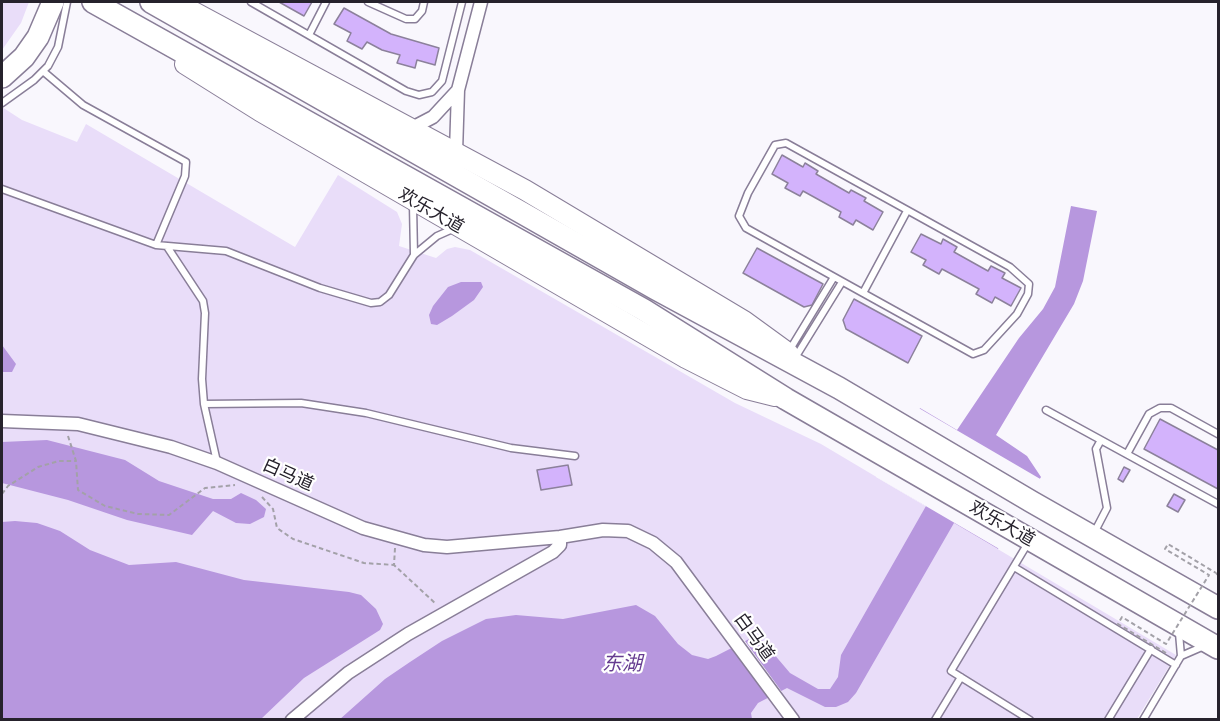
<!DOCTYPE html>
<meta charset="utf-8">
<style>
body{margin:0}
#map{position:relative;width:1220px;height:721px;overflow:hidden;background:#f9f7fd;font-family:Cabin,sans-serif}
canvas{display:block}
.frame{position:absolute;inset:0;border:3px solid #26222c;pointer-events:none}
</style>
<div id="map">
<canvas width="1220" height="721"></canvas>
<div class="frame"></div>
</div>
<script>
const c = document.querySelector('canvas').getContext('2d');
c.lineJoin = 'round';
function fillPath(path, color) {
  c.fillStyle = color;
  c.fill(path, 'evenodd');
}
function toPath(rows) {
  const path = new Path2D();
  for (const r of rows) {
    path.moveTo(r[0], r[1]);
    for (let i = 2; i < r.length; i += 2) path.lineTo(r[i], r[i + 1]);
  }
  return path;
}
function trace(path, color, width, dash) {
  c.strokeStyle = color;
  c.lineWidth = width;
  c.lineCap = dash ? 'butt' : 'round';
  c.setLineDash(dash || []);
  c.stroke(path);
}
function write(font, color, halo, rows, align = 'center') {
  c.font = font + ' Cabin,"Noto Sans SC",sans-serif';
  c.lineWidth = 4.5;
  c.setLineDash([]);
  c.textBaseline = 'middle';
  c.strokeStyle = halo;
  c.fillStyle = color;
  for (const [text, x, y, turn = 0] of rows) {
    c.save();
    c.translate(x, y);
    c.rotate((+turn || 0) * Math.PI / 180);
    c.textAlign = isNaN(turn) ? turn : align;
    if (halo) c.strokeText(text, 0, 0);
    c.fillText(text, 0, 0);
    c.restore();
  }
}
fillPath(toPath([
 [2,2,29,2,21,23,2,50],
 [2,107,22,120,77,142,86,124,295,247,338,175,397,212,402,224,399,246,436,258,447,249,455,247,470,250,735,403,821,444,1176,655,1137,719,2,719]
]), '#e9ddf9');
fillPath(toPath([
 [1071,206,1097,211,1083,281,1074,304,996,435,1027,456,1041,477,998,549,954,523,856,693,848,702,836,707,825,707,787,688,758,703,751,713,752,719,339,720,385,679,410,662,442,641,486,619,516,615,563,619,636,605,655,616,678,644,692,655,708,659,716,656,755,636,762,640,790,673,818,689,830,689,838,677,841,655,926,506,879,478,920,408,957,430,1019,338,1043,309,1055,287],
 [461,282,481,282,483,287,474,300,452,316,437,325,431,324,429,315,433,306,448,287],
 [2,345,16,364,12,372,2,372],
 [47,440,125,460,159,481,213,499,231,499,241,493,256,500,266,509,264,517,250,524,236,523,213,511,192,535,127,520,68,500,2,483,2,442],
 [15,521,37,523,60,531,90,550,129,565,176,562,244,580,349,592,361,595,376,609,383,624,380,630,304,678,261,719,2,719,2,522]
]), '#b797de');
fillPath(toPath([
 [917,407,1042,480,1001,550,876,477],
 [742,637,782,692,769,699,729,645]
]), '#f9f7fd');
const building = toPath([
 [279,2,312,2,304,16,279,2],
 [344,8,391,34,439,48,435,65,417,60,415,68,397,63,400,55,382,50,367,42,362,49,347,41,351,33,334,24,344,8],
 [782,155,803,167,805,163,818,171,816,174,849,193,851,190,866,198,864,201,883,212,873,230,856,220,853,225,839,217,841,212,803,191,800,196,785,188,788,183,772,174,782,155],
 [921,234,941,244,943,239,957,247,954,252,988,271,991,266,1005,273,1002,278,1021,288,1011,306,995,297,992,303,976,294,979,289,942,269,939,274,923,265,926,260,911,252,921,234],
 [757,248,823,284,812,305,804,307,743,273,757,248],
 [854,299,922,336,908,363,846,329,843,320,854,299],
 [1160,419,1218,450,1218,489,1144,449,1160,419],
 [568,465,572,485,541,490,537,470,568,465],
 [1124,467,1130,470,1123,482,1118,479,1124,467],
 [1174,494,1185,500,1178,512,1167,506,1174,494]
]);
fillPath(building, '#d3b3fc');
trace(building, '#8c819b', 1.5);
const lane = toPath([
 [251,2,406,91,419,95,432,92,442,81,462,2],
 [368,2,406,19,415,19,422,11,424,2],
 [309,35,326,2],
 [44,72,83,105,186,162,185,176,156,245],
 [2,103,34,80,48,66,58,47,67,2],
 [2,189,156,245,226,251,320,288,371,303,380,302,389,295,414,255,437,236,455,228],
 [413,205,414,255],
 [168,248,203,301,205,313,202,379,204,404,217,462],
 [863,293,973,354,984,350,1017,314,1028,294,1029,284,1010,267,786,143,775,145,748,193,739,216,746,228,863,293,907,211],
 [789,351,834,277],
 [795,358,842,282],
 [204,404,301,403,366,413,511,448,575,456],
 [1046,410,1218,504],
 [1127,454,1149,414,1160,408,1171,408,1218,434],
 [1094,533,1107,508,1096,449,1101,440],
 [1028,543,951,671,1030,720],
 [1014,567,1176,665],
 [1179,633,1181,656],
 [935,720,961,677],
 [1108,720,1151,649],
 [1143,720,1181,656,1204,646]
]);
const street = toPath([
 [412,128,433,117,458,90],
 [456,152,458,90,481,2],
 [2,421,78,424,171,447,217,463,363,528,424,545,447,547,560,537,603,530,628,531,653,543,676,562,793,720],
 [292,720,348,673,408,634,553,552,560,545,560,537]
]);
const primary = toPath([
 [175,2,525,190,744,321,788,353],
 [185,64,260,111,686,358,747,389,775,396]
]);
const highway = toPath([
 [93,2,644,310,786,399,1218,648],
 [151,2,656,289,839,388,1032,502,1218,608],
 [2,77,24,57,38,37,53,2]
]);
trace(lane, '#897e98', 9);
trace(street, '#897e98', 15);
trace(primary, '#897e98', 22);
trace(highway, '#897e98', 24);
trace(toPath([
 [68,436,76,461,78,490,105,506,138,514,169,515,205,488,235,485],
 [2,494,8,486,38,467,59,461,76,461],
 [262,497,273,509,277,528,293,539,364,563,394,565],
 [395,548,394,565,436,604],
 [1216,573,1218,575]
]), '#a3a1a8', 2, [4.5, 3]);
trace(lane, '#fff', 6);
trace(street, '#fff', 12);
trace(primary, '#fff', 20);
trace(highway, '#fff', 21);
trace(toPath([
 [1166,653,1118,624,1122,617,1166,644,1209,575,1165,549,1168,544,1216,573]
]), '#a3a1a8', 2, [4.5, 3]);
write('18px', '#26222c', '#fff', [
 ["欢乐大道",431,211,30],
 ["白马道",288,475,24],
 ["欢乐大道",1002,524,30],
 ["白马道",754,637,54]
]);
write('italic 20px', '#663c90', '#fff', [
 ["东湖",622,664]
]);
</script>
